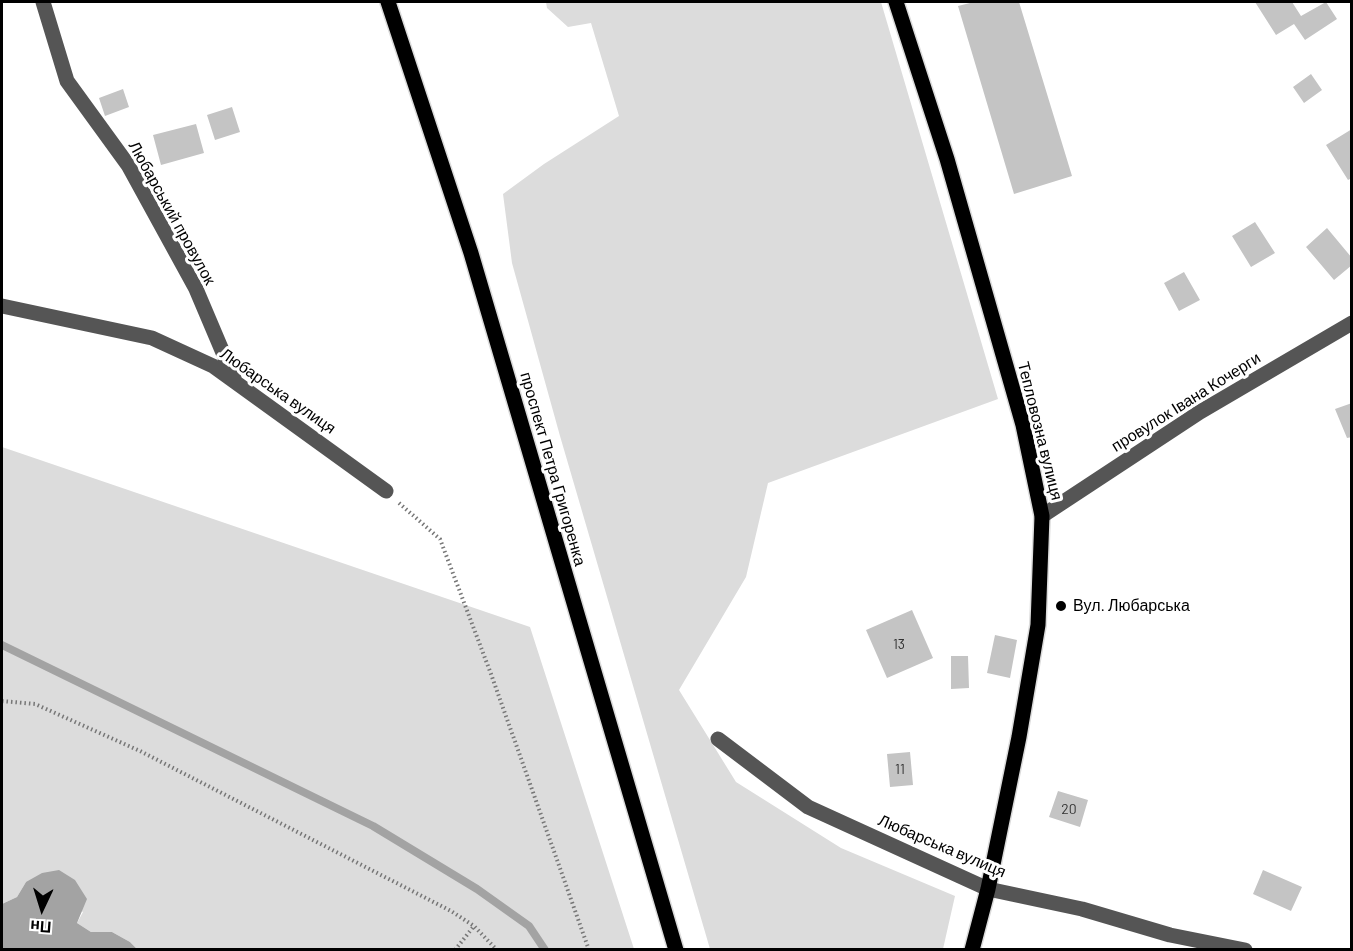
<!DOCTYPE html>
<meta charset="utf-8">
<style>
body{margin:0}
#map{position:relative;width:1353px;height:951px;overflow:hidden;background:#fff;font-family:Barlow,sans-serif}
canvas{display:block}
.frame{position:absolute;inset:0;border:3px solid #000;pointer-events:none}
.north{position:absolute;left:12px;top:879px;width:60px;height:60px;-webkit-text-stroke:4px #fff;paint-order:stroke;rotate:184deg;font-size:16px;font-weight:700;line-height:24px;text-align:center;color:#000}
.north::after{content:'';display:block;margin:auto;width:21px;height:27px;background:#000;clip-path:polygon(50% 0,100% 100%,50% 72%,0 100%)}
</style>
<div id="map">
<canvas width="1353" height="951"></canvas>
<div class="frame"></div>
<div class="north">Пн</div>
</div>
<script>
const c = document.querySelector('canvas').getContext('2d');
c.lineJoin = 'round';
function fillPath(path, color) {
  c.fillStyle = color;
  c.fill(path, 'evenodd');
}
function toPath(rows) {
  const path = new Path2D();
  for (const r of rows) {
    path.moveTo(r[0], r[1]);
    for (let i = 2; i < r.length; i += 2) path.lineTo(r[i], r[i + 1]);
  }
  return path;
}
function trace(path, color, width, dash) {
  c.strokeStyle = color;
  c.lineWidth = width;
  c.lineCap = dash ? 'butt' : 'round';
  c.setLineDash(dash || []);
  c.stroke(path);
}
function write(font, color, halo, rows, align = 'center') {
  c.font = font + ' Barlow,sans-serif';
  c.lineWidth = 6;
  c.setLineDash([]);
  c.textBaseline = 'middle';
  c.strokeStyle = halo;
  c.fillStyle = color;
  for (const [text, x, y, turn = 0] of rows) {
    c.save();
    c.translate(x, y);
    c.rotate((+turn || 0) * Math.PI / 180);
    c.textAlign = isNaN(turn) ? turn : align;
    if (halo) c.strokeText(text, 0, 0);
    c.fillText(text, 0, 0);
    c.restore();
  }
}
fillPath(toPath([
 [546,2,881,2,998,399,768,483,746,577,679,690,736,782,841,848,955,896,943,949,710,949,560,436,512,263,503,194,544,164,619,116,591,23,568,27,547,8],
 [2,447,530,627,634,949,137,949,130,942,112,932,91,932,77,923,83,912,26,882,17,897,2,904]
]), '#dcdcdc');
fillPath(toPath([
 [59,870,75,880,87,899,77,923,91,932,112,932,130,942,137,949,2,949,2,904,17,897,26,882,42,873]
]), '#a3a3a3');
trace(toPath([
 [2,645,373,826,477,889,529,926,545,950]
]), '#a3a3a3', 8);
fillPath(toPath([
 [974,2,1019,2,1072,176,1014,194,958,6],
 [1255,2,1292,2,1301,16,1326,2,1337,19,1305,40,1294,24,1276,35],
 [1311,74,1322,90,1304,103,1293,87],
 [123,89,129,107,105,116,99,98],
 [232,107,240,132,215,140,207,115],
 [196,124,204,153,161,165,153,135],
 [1352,129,1352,178,1348,180,1326,145],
 [1255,222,1275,253,1251,267,1232,236],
 [1327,228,1352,258,1352,265,1334,280,1306,247],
 [1184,272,1200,300,1179,311,1164,283],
 [1352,403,1352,437,1347,438,1335,409],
 [912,610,933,658,887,678,866,630],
 [995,635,1017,640,1010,678,987,673],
 [951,656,968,656,969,688,951,689],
 [910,752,913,785,890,787,887,754],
 [1058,791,1088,800,1080,827,1049,817],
 [1263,870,1302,887,1291,911,1253,894]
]), '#c4c4c4');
const major = toPath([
 [388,2,471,253,676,950],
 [896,2,947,159,1023,425,1042,516,1038,625,1019,737,988,889,972,950]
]);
trace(major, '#dbdbdb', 18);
trace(toPath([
 [399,503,440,539,491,674,589,950],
 [2,701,35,704,140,751,451,911,474,926,497,950],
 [455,950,474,926]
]), '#777', 4, [1.5, 3]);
trace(toPath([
 [43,2,67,81,128,165,196,289,235,381],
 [2,306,152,338,213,366,386,491],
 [1042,516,1200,412,1352,323],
 [718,739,808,807,988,889,1082,909,1170,935,1245,950]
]), '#555', 15);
trace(major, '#000', 15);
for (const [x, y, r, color] of [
 [1061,606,6,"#000"]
]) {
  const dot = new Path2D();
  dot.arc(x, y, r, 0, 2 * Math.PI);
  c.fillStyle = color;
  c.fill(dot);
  trace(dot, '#fff', 2);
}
write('14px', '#313131', null, [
 ["13",899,644],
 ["11",900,769],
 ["20",1069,809]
]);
write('16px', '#000', '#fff', [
 ["Любарський провулок",172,213,61],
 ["Любарська вулиця",278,391,35],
 ["провулок Івана Кочерги",1186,402,-32],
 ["Тепловозна вулиця",1040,431,76],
 ["проспект Петра Григоренка",553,469,74],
 ["Любарська вулиця",942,846,23]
]);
write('16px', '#000', '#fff', [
 ["Вул. Любарська",1073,606]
], 'left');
</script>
